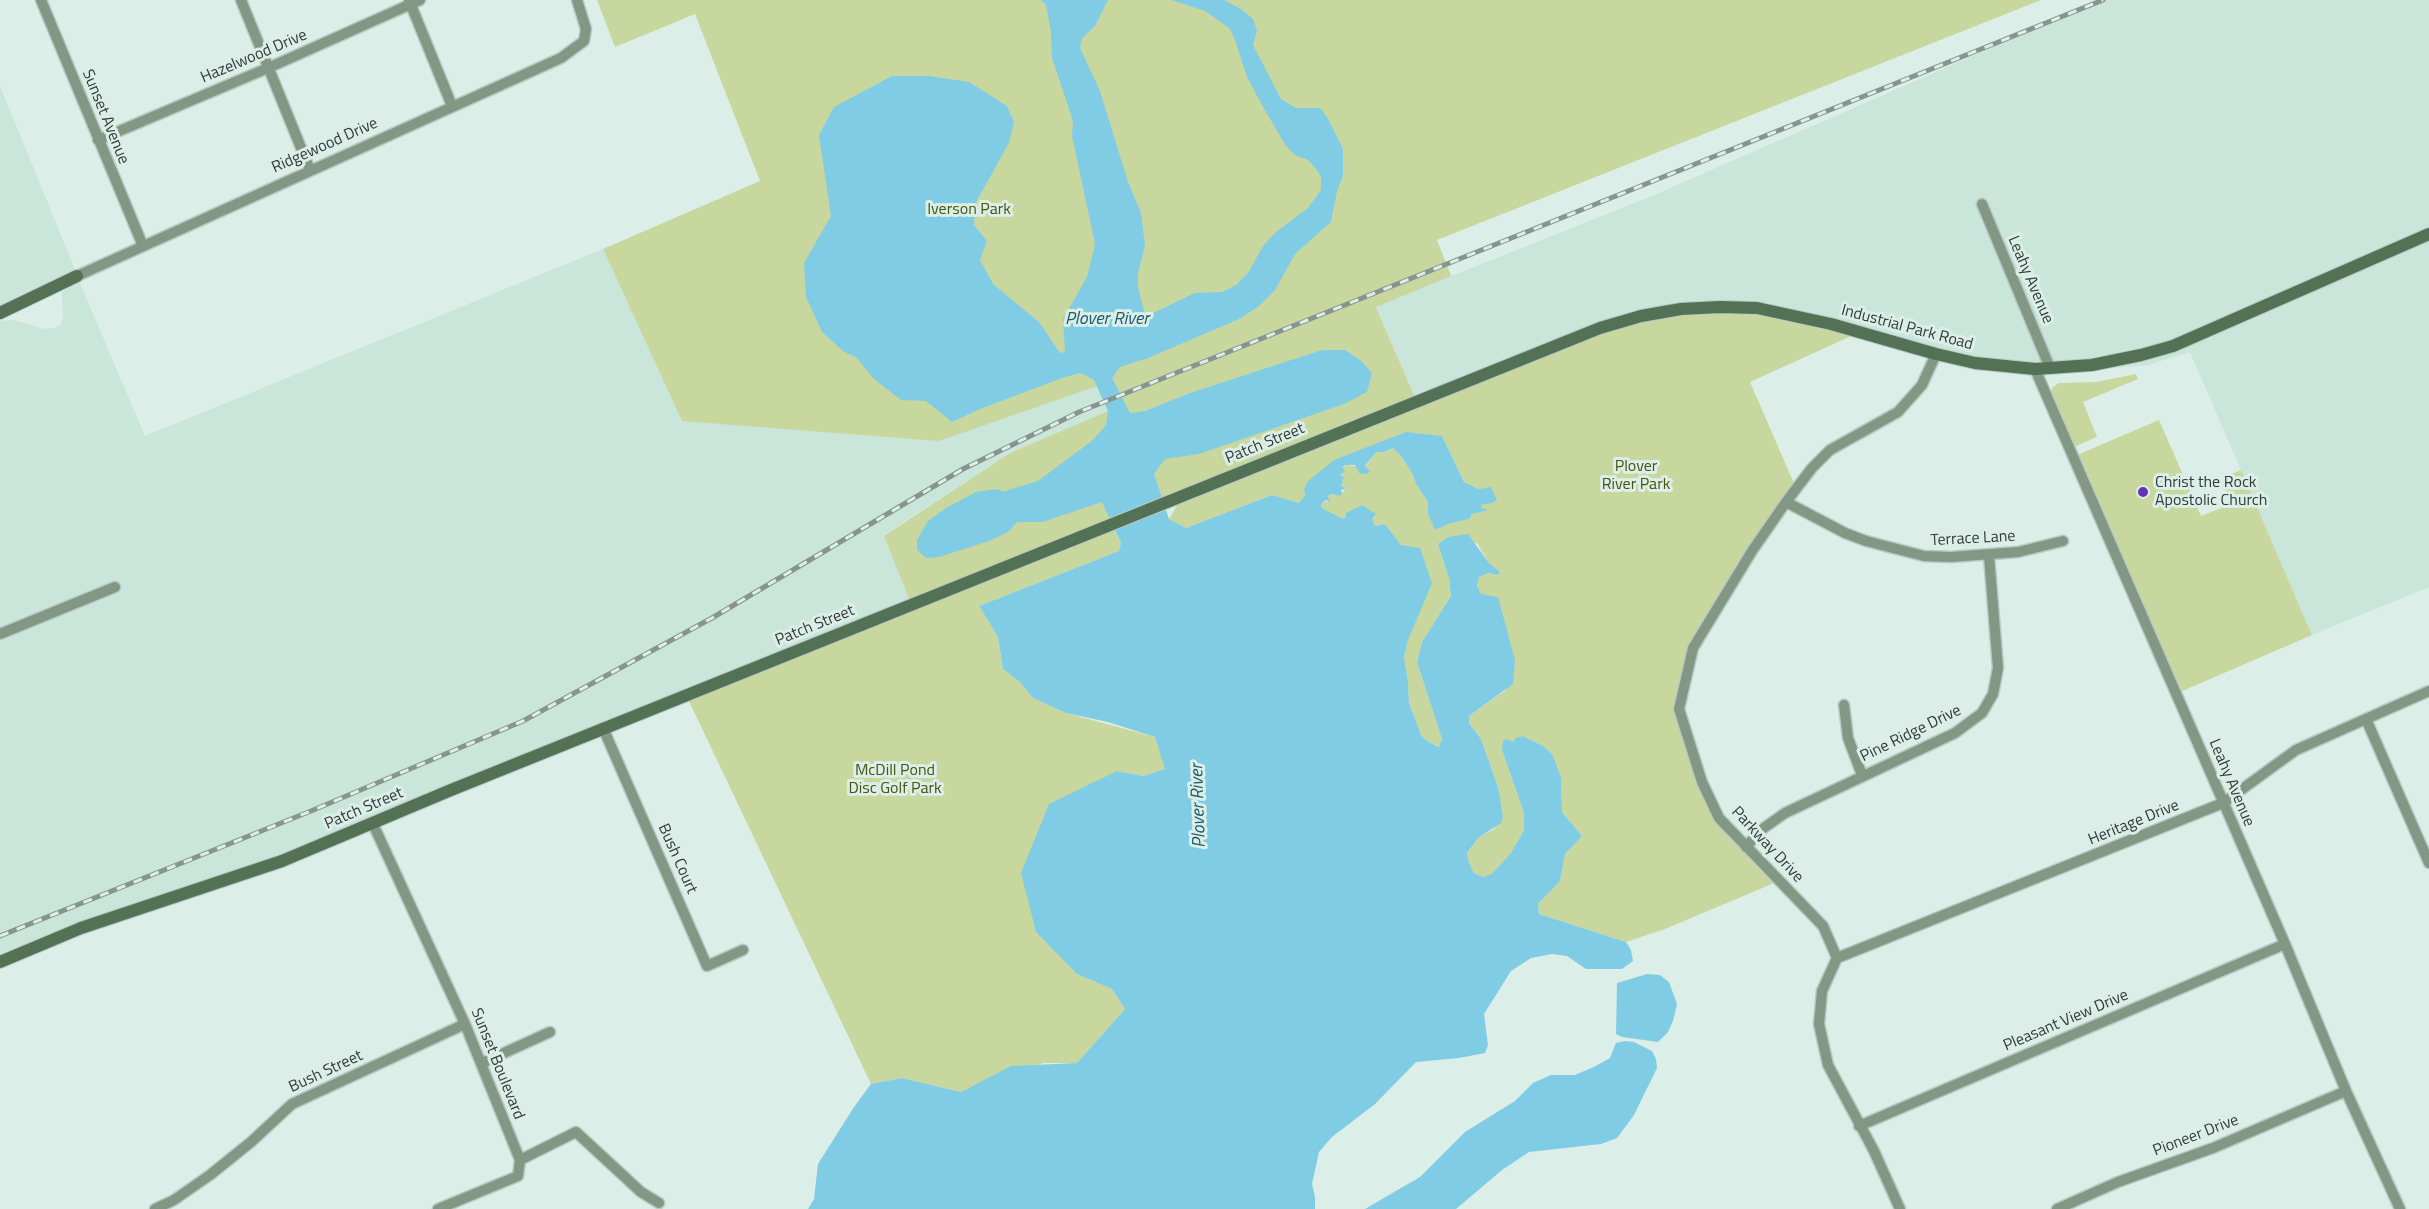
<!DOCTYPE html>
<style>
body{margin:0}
canvas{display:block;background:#dbeee7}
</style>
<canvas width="2429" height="1209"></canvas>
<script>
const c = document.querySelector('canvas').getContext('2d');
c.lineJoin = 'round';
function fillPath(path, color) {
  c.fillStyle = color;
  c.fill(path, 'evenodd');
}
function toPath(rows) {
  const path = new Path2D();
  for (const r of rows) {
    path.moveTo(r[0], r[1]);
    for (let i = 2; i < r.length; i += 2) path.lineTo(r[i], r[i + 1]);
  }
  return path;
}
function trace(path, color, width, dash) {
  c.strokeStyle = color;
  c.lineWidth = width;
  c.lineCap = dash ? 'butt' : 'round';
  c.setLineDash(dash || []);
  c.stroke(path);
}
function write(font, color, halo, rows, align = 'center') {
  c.font = font + ' "Titillium Web",sans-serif';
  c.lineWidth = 6;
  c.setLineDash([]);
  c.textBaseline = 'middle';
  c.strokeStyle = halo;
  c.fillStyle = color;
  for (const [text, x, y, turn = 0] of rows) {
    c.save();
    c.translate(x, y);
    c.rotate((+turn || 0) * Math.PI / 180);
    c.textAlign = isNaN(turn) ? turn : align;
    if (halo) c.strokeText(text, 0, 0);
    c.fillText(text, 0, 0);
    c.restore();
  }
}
fillPath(toPath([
 [2101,0,2429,0,2429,587,2312,635,2190,352,2148,365,2071,372,1975,363,1860,332,1416,400,1376,306,1654,195],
 [0,86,76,272,0,306],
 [603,249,682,421,1097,386,1108,411,1010,453,884,535,911,605,348,835,0,962,0,321,13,320,44,329,55,328,61,324,63,318,62,292,79,281,145,436]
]), '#cae5da');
fillPath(toPath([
 [597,0,2041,0,1437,240,1451,276,1376,307,1416,400,1600,328,1720,307,1860,332,1750,382,1796,488,1693,648,1679,709,1710,800,1779,881,1665,929,1626,942,1539,914,1538,904,1560,881,1565,854,1582,836,1562,812,1561,777,1543,746,1523,736,1502,750,1524,813,1524,830,1511,853,1492,875,1483,877,1474,873,1469,863,1467,853,1478,838,1494,829,1503,816,1499,791,1491,767,1481,739,1469,723,1469,716,1506,690,1477,586,1479,577,1488,573,1499,575,1500,572,1489,563,1477,543,1438,544,1449,578,1451,596,1422,642,1417,662,1442,739,1440,747,1427,741,1421,735,1409,703,1408,682,1404,657,1408,640,1401,545,1385,524,1375,526,1371,519,1376,515,1353,510,1347,513,1346,517,1343,519,1322,508,1321,503,1329,501,1327,496,1333,494,1339,496,1346,488,1341,486,1344,477,1339,476,1345,465,1365,467,1376,452,1384,452,1393,448,1402,457,1413,475,1416,484,1428,502,1428,514,1448,524,1469,519,1472,514,1488,510,1481,508,1481,505,1492,503,1479,489,1464,482,1442,436,1334,460,1304,489,1305,496,1303,501,1299,503,1272,495,1186,528,1169,519,1179,502,1114,529,1121,543,1119,551,979,606,998,637,1003,669,1020,682,1033,698,1066,713,1155,737,1166,769,1143,776,1117,771,1077,974,1112,989,1125,1009,1077,1063,1044,1063,985,1080,961,1092,902,1078,871,1084,688,699,913,609,884,536,1010,453,1108,411,1097,386,939,441,682,421,603,249,760,181,695,14,615,47],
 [2136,374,2138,379,2083,402,2097,437,2074,447,2050,393,2053,387,2059,383,2096,382],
 [2159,420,2201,516,2231,504,2221,479,2241,470,2312,635,2180,692,2077,455]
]), '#c8d79e');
fillPath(toPath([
 [1041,0,1108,0,1095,26,1082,38,1080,48,1100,91,1128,182,1141,213,1145,246,1138,273,1138,287,1144,312,1151,314,1195,293,1222,292,1236,285,1248,273,1263,246,1276,232,1308,208,1321,190,1321,177,1317,170,1308,160,1295,155,1286,146,1262,105,1247,77,1234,37,1229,28,1205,11,1171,0,1224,0,1241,9,1253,19,1257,31,1253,45,1281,99,1296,108,1320,108,1327,117,1343,149,1343,176,1337,191,1331,222,1295,254,1275,290,1258,307,1237,320,1148,358,1120,367,1112,378,1130,413,1145,411,1190,393,1322,350,1345,350,1360,360,1372,373,1367,392,1344,404,1199,454,1165,459,1154,474,1169,519,1186,528,1272,495,1299,503,1305,496,1304,489,1308,481,1334,460,1406,432,1442,436,1464,482,1479,489,1491,487,1497,500,1492,503,1481,505,1482,508,1489,510,1472,514,1469,519,1448,524,1435,530,1428,514,1428,502,1416,484,1413,475,1402,457,1393,448,1384,452,1376,452,1365,466,1370,472,1366,474,1359,473,1355,465,1345,465,1343,467,1345,472,1339,475,1344,477,1341,486,1347,488,1341,490,1342,494,1339,496,1333,494,1327,496,1331,502,1326,500,1321,504,1322,508,1343,519,1346,517,1346,513,1362,505,1376,514,1372,519,1375,526,1385,524,1401,545,1420,548,1432,583,1408,640,1404,657,1408,682,1409,703,1421,735,1427,741,1439,747,1442,739,1417,662,1422,642,1451,596,1449,578,1438,544,1448,537,1468,534,1489,563,1500,572,1499,575,1488,573,1479,577,1477,586,1481,594,1498,597,1515,660,1513,684,1469,716,1469,723,1481,739,1491,767,1499,791,1503,816,1501,823,1478,838,1467,853,1469,863,1474,873,1483,877,1492,874,1511,853,1524,830,1524,813,1502,750,1503,741,1506,739,1513,742,1516,738,1523,736,1543,746,1552,754,1561,777,1562,812,1582,836,1565,854,1560,881,1538,904,1539,914,1626,942,1631,950,1633,961,1622,969,1586,969,1567,956,1552,954,1531,958,1511,971,1484,1014,1488,1045,1485,1053,1459,1058,1416,1062,1375,1104,1332,1137,1319,1152,1312,1184,1315,1197,1315,1209,808,1209,814,1199,818,1164,854,1107,871,1084,902,1078,961,1092,1011,1066,1077,1063,1125,1009,1112,989,1077,974,1036,932,1021,873,1049,804,1117,771,1143,776,1165,769,1155,737,1108,722,1066,713,1033,698,1020,682,1003,669,998,637,979,606,1119,551,1121,543,1102,502,1043,522,1017,522,1008,532,989,541,939,557,926,558,917,550,917,540,928,521,946,508,976,492,999,489,1002,492,1038,481,1093,440,1106,425,1108,411,1094,380,1080,373,1062,378,980,409,952,422,926,401,901,400,874,379,857,358,843,351,822,332,806,297,804,263,831,216,819,135,834,107,892,76,929,76,969,82,1007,106,1014,122,1009,143,975,204,974,225,987,241,980,260,993,284,1039,322,1060,353,1065,352,1063,319,1087,277,1095,244,1072,136,1073,121,1052,58,1051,32,1046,5],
 [1647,974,1660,975,1669,982,1677,1004,1673,1021,1668,1032,1658,1042,1622,1037,1616,1034,1617,983],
 [1625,1041,1634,1042,1652,1051,1656,1059,1657,1068,1634,1115,1617,1138,1601,1144,1529,1152,1502,1170,1456,1209,1365,1209,1420,1177,1465,1132,1515,1101,1533,1083,1551,1075,1575,1075,1596,1066,1610,1058,1616,1043]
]), '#80cce5');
const street = toPath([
 [41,0,143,246],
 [241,0,310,170],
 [409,0,452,106],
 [98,140,268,68,420,0],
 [1982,204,2050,368],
 [77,276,561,58,584,41,586,29,577,0],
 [2035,369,2285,944,2346,1091,2400,1209],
 [1786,502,1845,533,1866,541,1924,556,1951,557,2018,552,2063,541],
 [0,634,115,587],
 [1844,705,1848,738,1862,775],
 [2366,719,2429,863],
 [603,728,707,966,743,950],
 [373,824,465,1024,520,1160,576,1132,641,1192,659,1203],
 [1746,847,1761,830,1785,813,1955,733,1982,713,1993,694,1998,668,1989,556],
 [1837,958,2223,803,2296,750,2429,691],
 [482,1063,550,1032],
 [1859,1126,2285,944],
 [155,1209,174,1200,210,1175,251,1142,292,1104,465,1024],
 [438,1209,518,1176,520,1160],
 [1900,1209,1874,1151,1828,1065,1819,1024,1822,991,1837,958,1823,926,1719,818,1702,782,1679,709,1693,648,1752,551,1786,502,1812,468,1830,450,1898,412,1922,385,1936,354],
 [2057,1209,2118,1182,2213,1148,2346,1091]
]);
const secondary = toPath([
 [0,313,77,276],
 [0,962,81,928,282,861,451,790,1600,328,1641,316,1681,309,1720,307,1757,308,1831,324,1936,354,1975,363,2035,369,2092,365,2141,355,2173,346,2429,234]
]);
trace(street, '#b9cac4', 13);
trace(secondary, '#b9cac4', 14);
trace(street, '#839884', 10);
trace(secondary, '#537154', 12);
const rail = toPath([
 [0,936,311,811,523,721,712,618,963,469,1079,412,2103,0]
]);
trace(rail, '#87948f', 5);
trace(rail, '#dbeee7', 3, [9]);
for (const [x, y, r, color] of [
 [2143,492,6,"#6435ad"]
]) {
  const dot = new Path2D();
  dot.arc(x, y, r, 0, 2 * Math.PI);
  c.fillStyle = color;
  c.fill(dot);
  trace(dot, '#dbeee7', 2);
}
write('16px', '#333a37', '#dbeee7', [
 ["Hazelwood Drive",254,57,-23],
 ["Sunset Avenue",105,117,68],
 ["Ridgewood Drive",325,146,-24],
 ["Leahy Avenue",2030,280,67],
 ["Industrial Park Road",1907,328,15],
 ["Patch Street",1265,444,-22],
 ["Terrace Lane",1973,539,-3],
 ["Patch Street",815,626,-22],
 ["Pine Ridge Drive",1911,734,-26],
 ["Leahy Avenue",2231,783,67],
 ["Patch Street",364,809,-23],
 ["Heritage Drive",2134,823,-22],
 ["Parkway Drive",1767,845,47],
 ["Bush Court",677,859,66],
 ["Pleasant View Drive",2066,1021,-23],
 ["Sunset Boulevard",497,1064,68],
 ["Bush Street",326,1072,-25],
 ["Pioneer Drive",2196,1136,-21]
]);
write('16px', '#485512', '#dbeee7', [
 ["Iverson Park",969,210],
 ["Plover",1636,467],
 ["River Park",1636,485],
 ["McDill Pond",895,771],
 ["Disc Golf Park",895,789]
]);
write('16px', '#333a37', '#dbeee7', [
 ["Christ the Rock",2155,483],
 ["Apostolic Church",2155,501]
], 'left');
write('italic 18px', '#1d5b6c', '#dbeee7', [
 ["Plover River",1107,320],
 ["Plover River",1199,806,-92]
]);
</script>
